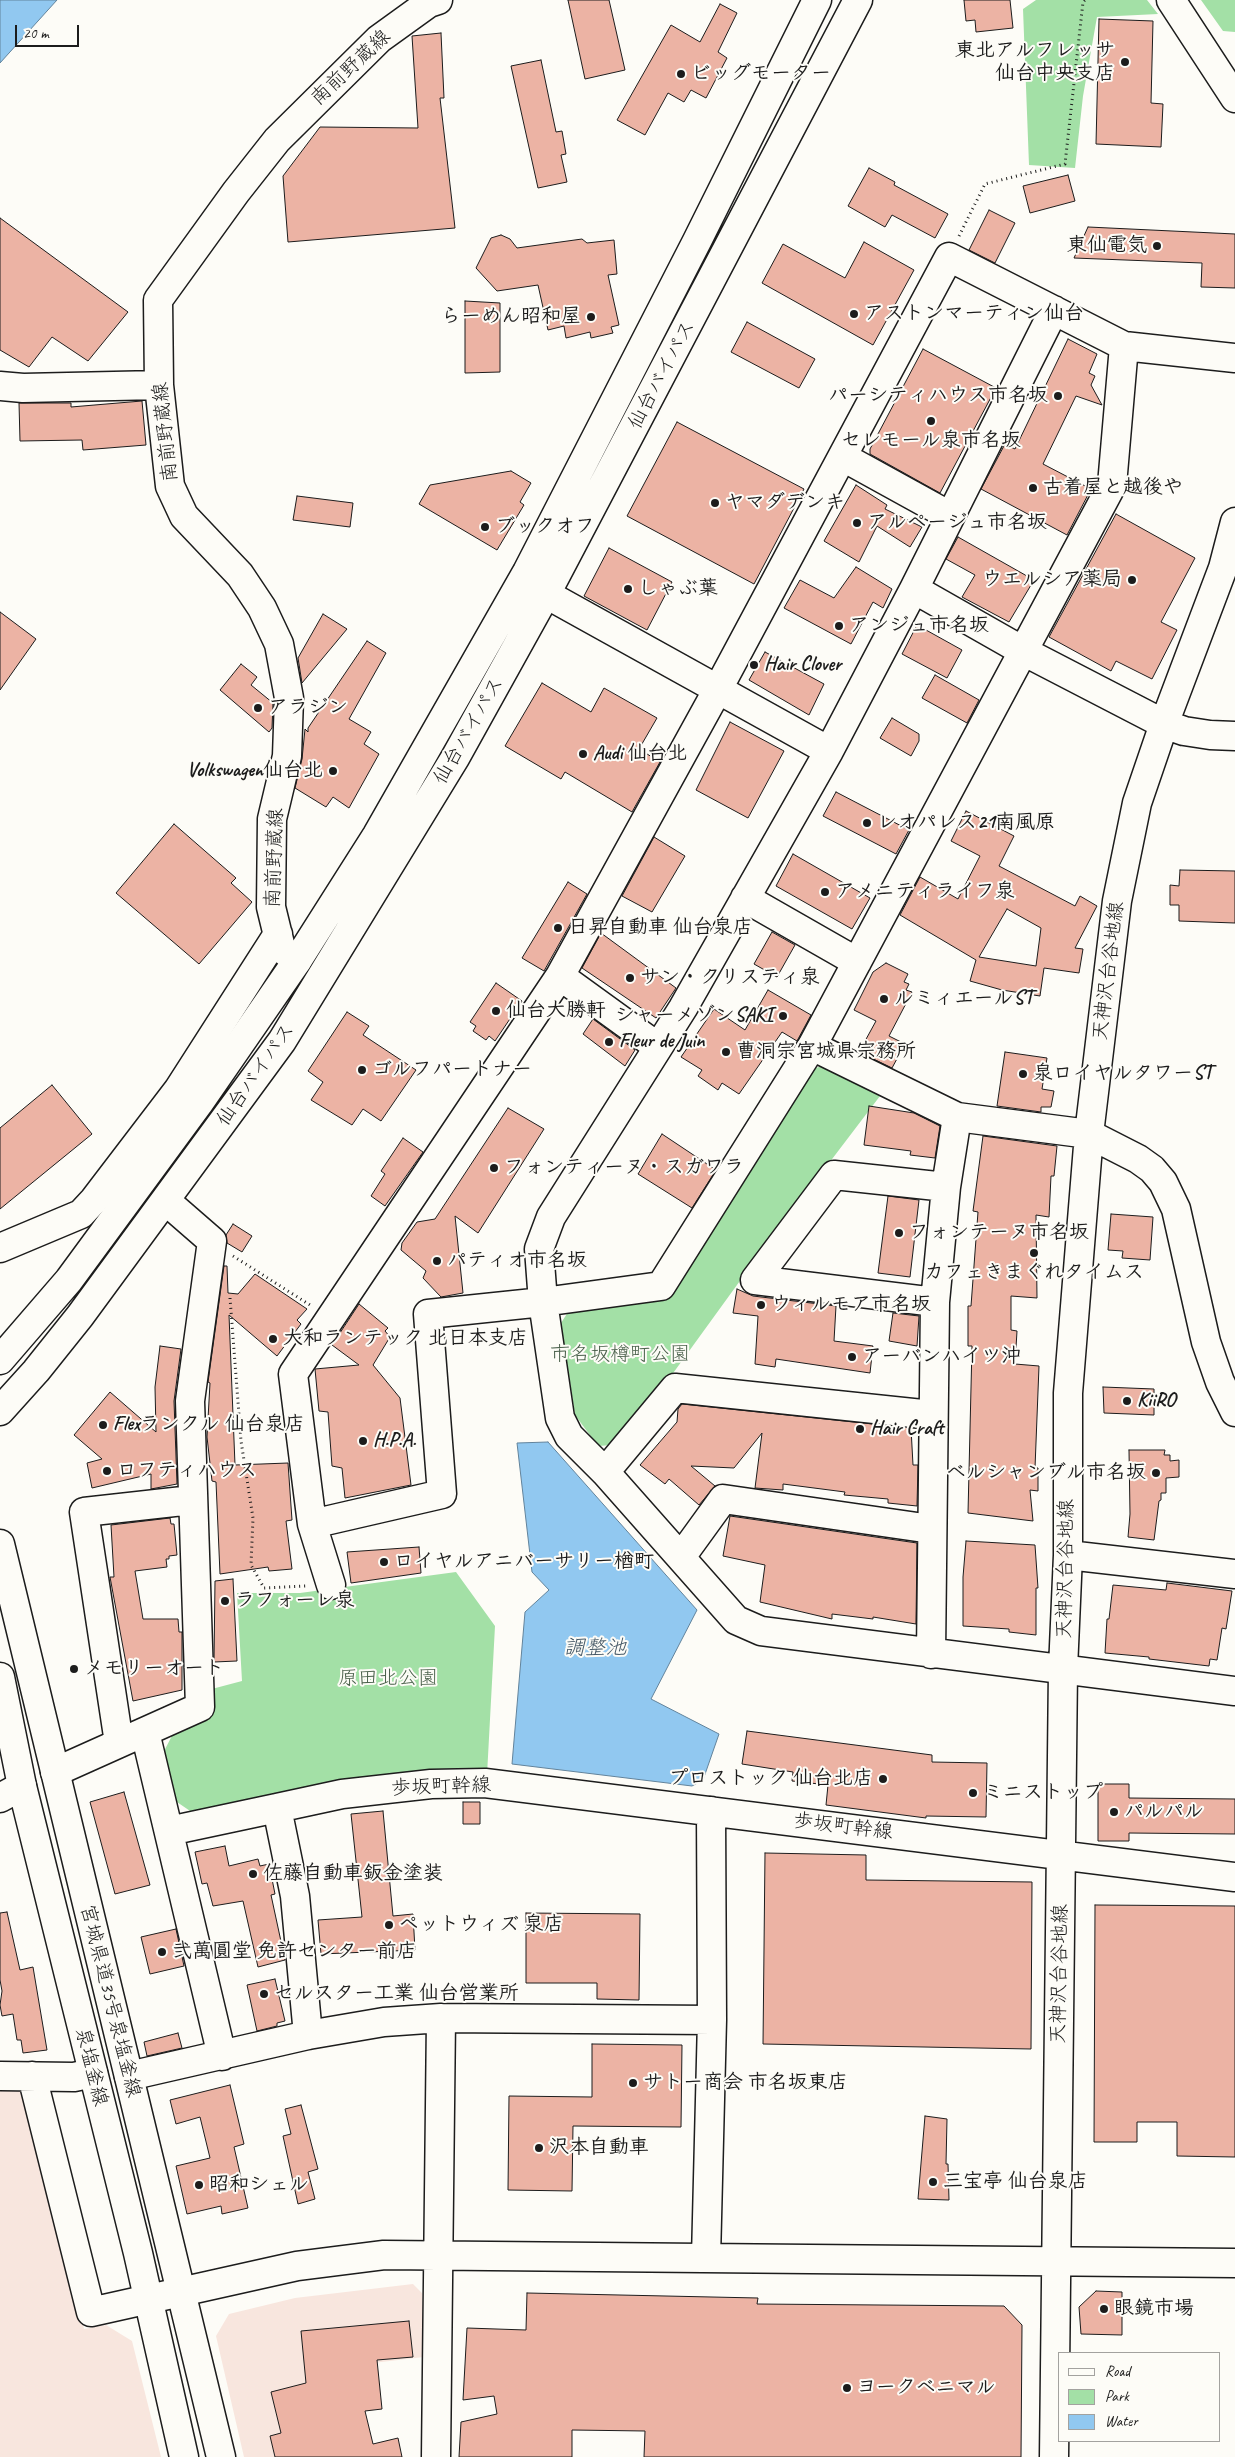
<!DOCTYPE html>
<meta charset="utf-8">
<style>
body{margin:0}
#map{position:relative;width:1235px;height:2457px;overflow:hidden;background:#fdfcf7;font-family:Caveat,sans-serif}
canvas{display:block}
.legend{position:absolute;left:1058px;top:2352px;width:162px;height:90px;box-sizing:border-box;background:#fdfcf7;border:1px solid #a3a29f;margin:0;padding:6px 9px;list-style:none;font-size:15px;color:#1c1c1c}
.legend li{display:flex;align-items:center;gap:10px;height:25px}
.legend b{width:25px;border:1px solid #a3a29f}
.scale{position:absolute;left:15px;top:25px;width:64px;height:22px;box-sizing:border-box;border:2px solid #1c1c1c;border-top:0;padding-left:6px;font-size:15px;line-height:18px;white-space:nowrap;color:#1c1c1c;-webkit-text-stroke:4px #fdfcf7;paint-order:stroke}
</style>
<div id="map">
<canvas width="1235" height="2457"></canvas>
<ul class="legend">
<li><b style="height:6px;background:#fdfcf7"></b>Road</li>
<li><b style="height:14px;background:#a3e0a6"></b>Park</li>
<li><b style="height:14px;background:#91c8f0"></b>Water</li>
</ul>
<div class="scale">20 m</div>
</div>
<script>
const c = document.querySelector('canvas').getContext('2d');
c.lineJoin = 'round';
function fillPath(path, color) {
  c.fillStyle = color;
  c.fill(path, 'evenodd');
}
function toPath(rows) {
  const path = new Path2D();
  for (const r of rows) {
    path.moveTo(r[0], r[1]);
    for (let i = 2; i < r.length; i += 2) path.lineTo(r[i], r[i + 1]);
  }
  return path;
}
function trace(path, color, width, dash) {
  c.strokeStyle = color;
  c.lineWidth = width;
  c.lineCap = dash ? 'butt' : 'round';
  c.setLineDash(dash || []);
  c.stroke(path);
}
function write(font, color, halo, rows, align = 'center') {
  c.font = font + ' Caveat,"Klee One",sans-serif';
  c.lineWidth = 4;
  c.setLineDash([]);
  c.textBaseline = 'middle';
  c.strokeStyle = halo;
  c.fillStyle = color;
  for (const [text, x, y, turn = 0] of rows) {
    c.save();
    c.translate(x, y);
    c.rotate((+turn || 0) * Math.PI / 180);
    c.textAlign = isNaN(turn) ? turn : align;
    if (halo) c.strokeText(text, 0, 0);
    c.fillText(text, 0, 0);
    c.restore();
  }
}
fillPath(toPath([
 [0,2089,25,2090,84,2329,106,2325,132,2341,161,2457,0,2457],
 [413,2284,422,2293,424,2357,330,2368,351,2457,244,2457,216,2336,229,2314,295,2298]
]), '#f8e6de');
fillPath(toPath([
 [1036,0,1147,0,1158,14,1097,17,1083,96,1075,168,1029,165,1023,9],
 [1201,0,1235,0,1235,32,1223,31],
 [826,1065,880,1096,750,1267,671,1376,613,1445,598,1446,575,1415,561,1323,570,1309,662,1295,812,1069],
 [456,1572,495,1626,487,1775,196,1815,174,1800,162,1755,175,1730,208,1690,242,1681,237,1593,300,1593]
]), '#a3e0a6');
const water = toPath([
 [0,0,57,0,0,63,0,0],
 [548,1442,697,1610,651,1699,719,1734,703,1780,692,1786,512,1764,525,1612,549,1590,532,1572,517,1443,548,1442]
]);
fillPath(water, '#91c8f0');
trace(water, '#62839b', 1);
const building = toPath([
 [568,0,609,0,625,70,585,79,568,0],
 [964,0,1010,0,1013,28,976,32,975,20,966,21,964,0],
 [720,4,737,13,718,52,727,58,706,98,691,90,684,102,668,93,645,135,617,120,671,25,700,42,720,4],
 [1099,19,1153,21,1151,103,1163,104,1161,147,1096,144,1099,19],
 [441,33,444,98,440,98,455,228,288,242,283,176,320,127,418,128,412,36,441,33],
 [541,60,556,132,562,131,566,154,561,155,567,182,538,188,511,66,541,60],
 [869,168,895,182,894,185,948,214,935,238,892,215,885,227,848,206,869,168],
 [1068,175,1075,201,1030,213,1023,186,1068,175],
 [989,210,1015,223,995,263,969,250,989,210],
 [0,218,128,312,88,361,52,337,29,367,0,350,0,218],
 [1088,227,1235,234,1235,288,1201,287,1202,263,1074,258,1088,227],
 [501,235,510,239,517,248,582,239,587,243,614,240,617,274,608,275,619,325,611,327,613,333,591,338,590,332,566,338,564,326,548,330,538,285,497,291,476,268,491,238,501,235],
 [864,242,914,270,873,345,762,283,783,244,845,278,864,242],
 [465,301,500,303,500,372,465,373,465,301],
 [747,322,815,359,799,388,731,352,747,322],
 [1068,339,1097,354,1089,373,1095,376,1091,385,1102,405,1076,396,1043,464,1091,489,1067,535,981,489,1005,444,1015,449,1068,339],
 [923,349,996,388,940,493,870,454,870,449,923,349],
 [142,401,146,445,83,450,82,440,20,441,19,403,71,403,71,407,142,401],
 [677,422,804,489,754,584,627,516,677,422],
 [511,471,531,483,520,502,524,505,497,550,419,504,430,485,511,471],
 [856,485,887,505,885,509,922,527,910,547,877,526,859,562,824,541,856,485],
 [297,496,353,503,350,527,293,520,297,496],
 [1116,514,1195,558,1161,622,1177,630,1152,679,1116,661,1111,671,1049,637,1116,514],
 [958,537,1034,580,1009,622,962,597,975,575,946,559,958,537],
 [609,548,672,582,647,630,584,596,609,548],
 [856,567,892,589,883,608,873,602,851,644,784,608,800,580,834,598,856,567],
 [0,612,36,639,0,690,0,612],
 [323,614,347,629,302,683,298,658,323,614],
 [917,625,962,650,947,678,902,654,917,625],
 [367,641,386,653,349,719,371,732,364,744,379,754,349,808,333,797,326,807,295,788,302,759,305,729,308,732,308,728,367,641],
 [765,652,824,684,809,715,749,680,765,652],
 [241,664,257,677,251,685,273,703,272,728,269,732,220,690,241,664],
 [935,675,979,700,967,723,922,698,935,675],
 [542,683,591,712,604,688,657,718,639,749,660,762,632,812,565,772,561,779,505,746,542,683],
 [892,718,919,734,919,741,911,756,880,738,892,718],
 [730,722,784,751,748,818,696,790,730,722],
 [836,792,909,830,896,854,823,816,836,792],
 [966,811,1014,836,999,866,1075,906,1080,896,1097,906,1075,948,1083,949,1079,973,1044,968,1040,996,1002,990,970,981,976,960,900,915,920,877,958,899,980,856,951,841,966,811],
 [1007,909,1041,928,1036,966,979,957,1007,909],
 [174,824,236,878,231,883,252,902,199,964,116,893,174,824],
 [654,837,685,856,652,912,622,896,654,837],
 [793,854,870,898,852,929,776,886,793,854],
 [1180,870,1235,871,1235,923,1179,921,1179,905,1170,905,1170,885,1179,886,1180,870],
 [568,882,587,894,544,971,522,958,568,882],
 [772,932,795,945,777,977,754,964,772,932],
 [601,933,676,988,656,1018,582,968,601,933],
 [886,963,908,974,904,982,909,984,906,990,912,992,889,1036,905,1044,892,1068,859,1052,876,1021,854,1010,873,972,886,963],
 [496,983,522,1001,495,1041,489,1036,486,1040,473,1031,476,1026,470,1022,496,983],
 [768,990,811,1015,797,1041,782,1032,739,1094,722,1083,718,1090,698,1076,702,1070,681,1057,714,1009,745,1030,768,990],
 [347,1012,369,1026,363,1035,416,1070,381,1121,363,1109,352,1125,311,1100,323,1082,308,1071,347,1012],
 [593,1019,635,1050,625,1066,583,1034,593,1019],
 [1005,1052,1047,1058,1042,1089,1054,1091,1051,1107,1041,1107,1041,1112,997,1106,1005,1052],
 [52,1085,92,1134,0,1209,0,1128,52,1085],
 [869,1106,914,1113,940,1126,935,1158,910,1155,911,1151,864,1145,869,1106],
 [508,1108,544,1129,478,1233,455,1216,463,1293,441,1297,423,1278,426,1271,401,1250,402,1243,417,1222,435,1219,508,1108],
 [662,1134,716,1170,692,1208,638,1174,662,1134],
 [983,1136,1057,1146,1054,1176,1051,1176,1049,1217,1036,1215,1037,1298,1011,1296,1011,1330,1017,1331,1015,1364,1039,1366,1035,1468,1038,1468,1038,1491,1030,1490,1033,1521,968,1513,972,1346,968,1346,968,1306,971,1306,978,1212,973,1211,983,1136],
 [403,1138,423,1152,385,1206,371,1196,385,1174,381,1171,403,1138],
 [888,1196,919,1200,910,1277,878,1273,888,1196],
 [1111,1214,1153,1217,1150,1260,1122,1258,1123,1251,1108,1250,1111,1214],
 [233,1224,252,1236,242,1252,227,1243,226,1235,233,1224],
 [224,1266,227,1266,228,1293,238,1294,255,1274,307,1309,297,1320,301,1324,277,1356,229,1315,235,1465,288,1463,292,1520,286,1521,292,1569,269,1571,268,1567,220,1574,216,1482,212,1481,207,1437,210,1383,208,1382,224,1266],
 [737,1289,753,1296,836,1306,834,1341,873,1346,870,1373,776,1359,775,1367,755,1364,758,1316,733,1313,737,1289],
 [359,1304,388,1328,385,1331,390,1337,373,1365,400,1398,411,1485,345,1498,342,1468,332,1466,328,1412,319,1411,315,1369,359,1365,332,1345,359,1304],
 [893,1313,919,1316,917,1346,889,1341,893,1313],
 [160,1346,181,1349,174,1401,177,1484,151,1489,151,1474,92,1488,87,1463,102,1459,74,1435,110,1392,156,1432,155,1387,160,1346],
 [1103,1387,1154,1389,1154,1415,1104,1413,1103,1387],
 [682,1404,911,1428,913,1465,918,1465,917,1506,888,1503,888,1499,844,1495,845,1492,783,1484,783,1490,755,1488,762,1433,734,1468,691,1466,715,1486,699,1505,669,1479,665,1484,640,1465,677,1422,678,1409,682,1404],
 [1129,1450,1165,1450,1164,1455,1170,1455,1170,1461,1179,1460,1179,1477,1166,1478,1166,1493,1161,1493,1161,1500,1159,1501,1154,1540,1128,1537,1130,1514,1129,1450],
 [730,1516,917,1543,916,1624,873,1617,873,1619,832,1614,832,1619,760,1602,765,1565,723,1556,730,1516],
 [170,1518,171,1524,174,1524,177,1555,169,1556,169,1559,166,1559,167,1567,135,1571,143,1619,178,1619,179,1632,182,1632,182,1690,133,1701,110,1577,114,1577,111,1525,170,1518],
 [966,1541,1035,1545,1038,1588,1036,1588,1036,1635,1009,1632,1009,1629,963,1626,963,1577,966,1541],
 [419,1547,421,1573,351,1583,347,1552,419,1547],
 [233,1579,237,1661,214,1662,215,1581,233,1579],
 [1167,1583,1232,1591,1226,1629,1222,1628,1217,1660,1210,1659,1209,1666,1149,1659,1149,1657,1105,1653,1107,1619,1109,1619,1113,1585,1166,1590,1167,1583],
 [747,1731,932,1755,932,1762,987,1763,986,1817,926,1816,926,1818,826,1805,828,1785,792,1781,793,1772,742,1764,747,1731],
 [1098,1784,1129,1784,1129,1798,1235,1799,1235,1834,1129,1833,1129,1841,1098,1841,1098,1784],
 [124,1792,150,1885,115,1894,90,1802,124,1792],
 [463,1802,480,1802,480,1824,463,1824,463,1802],
 [383,1811,393,1916,413,1914,415,1950,321,1954,318,1920,362,1917,351,1814,383,1811],
 [225,1846,229,1866,258,1859,260,1866,269,1864,275,1894,271,1895,285,1960,258,1967,243,1901,213,1906,207,1883,202,1884,195,1852,225,1846],
 [765,1853,866,1855,866,1880,1032,1882,1031,2049,763,2044,765,1853],
 [1095,1905,1235,1906,1235,2157,1177,2156,1177,2122,1137,2122,1137,2142,1094,2142,1095,1905],
 [7,1912,20,1970,33,1967,47,2050,23,2053,21,2040,17,2040,13,2014,2,2016,0,2005,2,1991,0,1980,0,1913,7,1912],
 [526,1913,640,1914,639,2000,597,1999,597,1983,526,1983,526,1913],
 [176,1929,184,1966,150,1974,141,1937,176,1929],
 [275,1979,285,2021,277,2023,277,2026,257,2031,247,1985,275,1979],
 [178,2033,182,2048,147,2056,144,2042,178,2033],
 [592,2044,682,2045,681,2127,573,2126,572,2191,508,2190,509,2096,592,2097,592,2044],
 [230,2085,244,2144,234,2147,248,2208,222,2214,221,2206,187,2214,176,2166,210,2158,200,2117,176,2124,170,2100,230,2085],
 [301,2105,318,2169,308,2172,315,2199,298,2204,283,2136,291,2134,285,2109,301,2105],
 [925,2116,947,2119,946,2164,948,2164,949,2200,918,2199,925,2116],
 [1096,2291,1122,2292,1122,2335,1081,2334,1079,2307,1096,2291],
 [527,2293,758,2298,757,2304,1004,2306,1022,2325,1021,2457,644,2457,645,2431,572,2430,572,2457,459,2457,461,2422,497,2414,494,2396,463,2400,467,2328,526,2330,527,2293],
 [409,2321,413,2357,377,2360,382,2409,365,2411,373,2444,398,2438,402,2457,275,2457,270,2436,281,2433,271,2392,306,2383,301,2331,409,2321]
]);
fillPath(building, '#ecb3a4');
trace(building, '#1c1c1c', 1);
const minor = toPath([
 [1171,0,1235,98],
 [1054,310,914,589,829,751,683,1008,551,1217,539,1249,543,1302,560,1418,569,1436,605,1472,736,1620,761,1631,1235,1691],
 [0,386,23,388,159,385],
 [843,457,950,516],
 [914,589,1023,651,1164,724,1184,731,1210,735,1235,736],
 [546,594,829,751],
 [745,898,857,962],
 [297,961,281,948,271,907,272,819,287,756,289,698,279,644,262,608,240,575,184,516,170,486,159,385,158,300,236,192,277,140,379,39,429,3,438,0],
 [560,976,658,1047],
 [812,1046,957,1117,1089,1134,1138,1159,1152,1169,1163,1182,1176,1209,1206,1342,1220,1382,1235,1412],
 [0,1248,81,1214,94,1200,178,1090,278,934],
 [935,1302,755,1280,834,1175,946,1187],
 [605,1472,675,1388,932,1415],
 [312,1524,442,1494,428,1314,543,1302,661,1286,812,1046,1112,485,1124,346],
 [1068,1555,1235,1574],
 [681,1557,723,1499,931,1529],
 [331,1585,312,1524,293,1374,560,976,718,689,949,257,1124,346,1235,358],
 [931,1654,935,1302,946,1187,957,1117],
 [145,1732,222,2056],
 [119,1743,84,1512,192,1500],
 [55,1772,200,1707,190,1401,212,1241,166,1201],
 [0,1798,22,1786],
 [169,1831,277,1808],
 [308,2035,295,1896,277,1808,342,1794,431,1784,485,1783,1235,1877],
 [0,2076,74,2077,93,2073],
 [32,2076,91,2312,297,2266,384,2255,1235,2263],
 [129,2076,308,2035,384,2022,441,2018,712,2020],
 [706,2258,712,2020,711,1811],
 [436,2457,441,2018],
 [1054,2457,1063,1669,1068,1555,1068,1393,1089,1134,1117,901,1137,803,1164,724,1223,568,1235,522]
]);
const major = toPath([
 [0,1544,221,2457],
 [0,1677,22,1786,138,2253,184,2457]
]);
const highway = toPath([
 [0,1360,69,1280,199,1103,297,961,377,835,527,572,697,241,817,0],
 [0,1411,36,1371,80,1316,282,1041,455,758,546,594,858,0]
]);
trace(minor, '#1c1c1c', 31);
trace(major, '#1c1c1c', 31);
trace(highway, '#1c1c1c', 31);
trace(toPath([
 [959,236,985,184,1065,164,1083,2,1085,0],
 [233,1256,310,1305],
 [230,1298,241,1441,253,1518,251,1565,264,1588,306,1586]
]), '#1c1c1c', 3, [1, 4]);
trace(minor, '#fdfcf7', 28);
trace(major, '#fdfcf7', 28);
trace(highway, '#fdfcf7', 28);
for (const [x, y, r, color] of [
 [1125,62,5,"#1c1c1c"],
 [681,74,5,"#1c1c1c"],
 [1157,246,5,"#1c1c1c"],
 [854,314,5,"#1c1c1c"],
 [591,317,5,"#1c1c1c"],
 [1058,396,5,"#1c1c1c"],
 [931,421,5,"#1c1c1c"],
 [1033,488,5,"#1c1c1c"],
 [715,503,5,"#1c1c1c"],
 [857,523,5,"#1c1c1c"],
 [485,527,5,"#1c1c1c"],
 [1132,580,5,"#1c1c1c"],
 [628,589,5,"#1c1c1c"],
 [839,626,5,"#1c1c1c"],
 [754,665,5,"#1c1c1c"],
 [258,708,5,"#1c1c1c"],
 [583,754,5,"#1c1c1c"],
 [333,771,5,"#1c1c1c"],
 [867,823,5,"#1c1c1c"],
 [825,892,5,"#1c1c1c"],
 [558,928,5,"#1c1c1c"],
 [630,978,5,"#1c1c1c"],
 [884,999,5,"#1c1c1c"],
 [496,1011,5,"#1c1c1c"],
 [783,1016,5,"#1c1c1c"],
 [609,1042,5,"#1c1c1c"],
 [726,1052,5,"#1c1c1c"],
 [362,1070,5,"#1c1c1c"],
 [1023,1074,5,"#1c1c1c"],
 [494,1168,5,"#1c1c1c"],
 [899,1233,5,"#1c1c1c"],
 [1034,1253,5,"#1c1c1c"],
 [437,1261,5,"#1c1c1c"],
 [761,1305,5,"#1c1c1c"],
 [273,1339,5,"#1c1c1c"],
 [852,1357,5,"#1c1c1c"],
 [1127,1401,5,"#1c1c1c"],
 [103,1425,5,"#1c1c1c"],
 [860,1429,5,"#1c1c1c"],
 [363,1441,5,"#1c1c1c"],
 [107,1471,5,"#1c1c1c"],
 [1156,1473,5,"#1c1c1c"],
 [384,1562,5,"#1c1c1c"],
 [225,1601,5,"#1c1c1c"],
 [74,1669,5,"#1c1c1c"],
 [883,1779,5,"#1c1c1c"],
 [973,1793,5,"#1c1c1c"],
 [1114,1812,5,"#1c1c1c"],
 [253,1874,5,"#1c1c1c"],
 [389,1925,5,"#1c1c1c"],
 [162,1952,5,"#1c1c1c"],
 [264,1994,5,"#1c1c1c"],
 [633,2083,5,"#1c1c1c"],
 [539,2148,5,"#1c1c1c"],
 [933,2182,5,"#1c1c1c"],
 [199,2185,5,"#1c1c1c"],
 [1104,2309,5,"#1c1c1c"],
 [847,2388,5,"#1c1c1c"]
]) {
  const dot = new Path2D();
  dot.arc(x, y, r, 0, 2 * Math.PI);
  c.fillStyle = color;
  c.fill(dot);
  trace(dot, '#fdfcf7', 2);
}
write('bold 20px', '#1c1c1c', '#fdfcf7', [
 ["東北アルフレッサ",1115,51,"right"],
 ["仙台中央支店",1115,74,"right"],
 ["ビッグモーター",691,74],
 ["東仙電気",1147,246,"right"],
 ["アストンマーティン仙台",864,314],
 ["らーめん昭和屋",581,317,"right"],
 ["パーシティハウス市名坂",1048,396,"right"],
 ["セレモール泉市名坂",931,441,"center"],
 ["古着屋と越後や",1043,488],
 ["ヤマダデンキ",725,503],
 ["アルページュ市名坂",867,523],
 ["ブックオフ",495,527],
 ["ウエルシア薬局",1122,580,"right"],
 ["しゃぶ葉",638,589],
 ["アンジュ市名坂",849,626],
 ["Hair Clover",764,665],
 ["アラジン",268,708],
 ["Audi 仙台北",593,754],
 ["Volkswagen仙台北",323,771,"right"],
 ["レオパレス21南風原",877,823],
 ["アメニティライフ泉",835,892],
 ["日昇自動車 仙台泉店",568,928],
 ["サン・クリスティ泉",640,978],
 ["ルミィエールST",894,999],
 ["仙台大勝軒",506,1011],
 ["シャーメゾンSAKI",773,1016,"right"],
 ["Fleur de Juin",619,1042],
 ["曹洞宗宮城県宗務所",736,1052],
 ["ゴルフパートナー",372,1070],
 ["泉ロイヤルタワーST",1033,1074],
 ["フォンティーヌ・スガワラ",504,1168],
 ["フォンテーヌ市名坂",909,1233],
 ["パティオ市名坂",447,1261],
 ["カフェきまぐれタイムス",1034,1273,"center"],
 ["ウィルモア市名坂",771,1305],
 ["大和ランテック 北日本支店",283,1339],
 ["アーバンハイツ沖",862,1357],
 ["KiiRO",1137,1401],
 ["Flexランクル 仙台泉店",113,1425],
 ["Hair Craft",870,1429],
 ["H.P.A.",373,1441],
 ["ロフティハウス",117,1471],
 ["ベルシャンブル市名坂",1146,1473,"right"],
 ["ロイヤルアニバーサリー楢町",394,1562],
 ["ラフォーレ泉",235,1601],
 ["メモリーオート",84,1669],
 ["プロストック 仙台北店",873,1779,"right"],
 ["ミニストップ",983,1793],
 ["パルパル",1124,1812],
 ["佐藤自動車鈑金塗装",263,1874],
 ["ペットウィズ 泉店",399,1925],
 ["弐萬圓堂 免許センター前店",172,1952],
 ["セルスター工業 仙台営業所",274,1994],
 ["サトー商会 市名坂東店",643,2083],
 ["沢本自動車",549,2148],
 ["三宝亭 仙台泉店",943,2182],
 ["昭和シェル",209,2185],
 ["眼鏡市場",1114,2309],
 ["ヨークベニマル",857,2388]
], 'left');
write('20px', '#1c1c1c', '#fdfcf7', [
 ["南前野蔵線",351,68,-43],
 ["仙台バイパス",662,375,-62],
 ["南前野蔵線",166,432,-96],
 ["仙台バイパス",469,731,-60],
 ["南前野蔵線",275,858,-88],
 ["天神沢台谷地線",1109,971,-83],
 ["仙台バイパス",256,1075,-55],
 ["天神沢台谷地線",1066,1569,-89],
 ["歩坂町幹線",441,1787,-2],
 ["歩坂町幹線",843,1827,7],
 ["天神沢台谷地線",1060,1974,-89],
 ["宮城県道35号泉塩釜線",110,2001,76],
 ["泉塩釜線",91,2067,76]
]);
write('20px', '#4b614c', '#fdfcf7', [
 ["市名坂樽町公園",620,1355],
 ["原田北公園",388,1679]
]);
write('italic 21px', '#455866', '#fdfcf7', [
 ["調整池",595,1648]
]);
</script>
